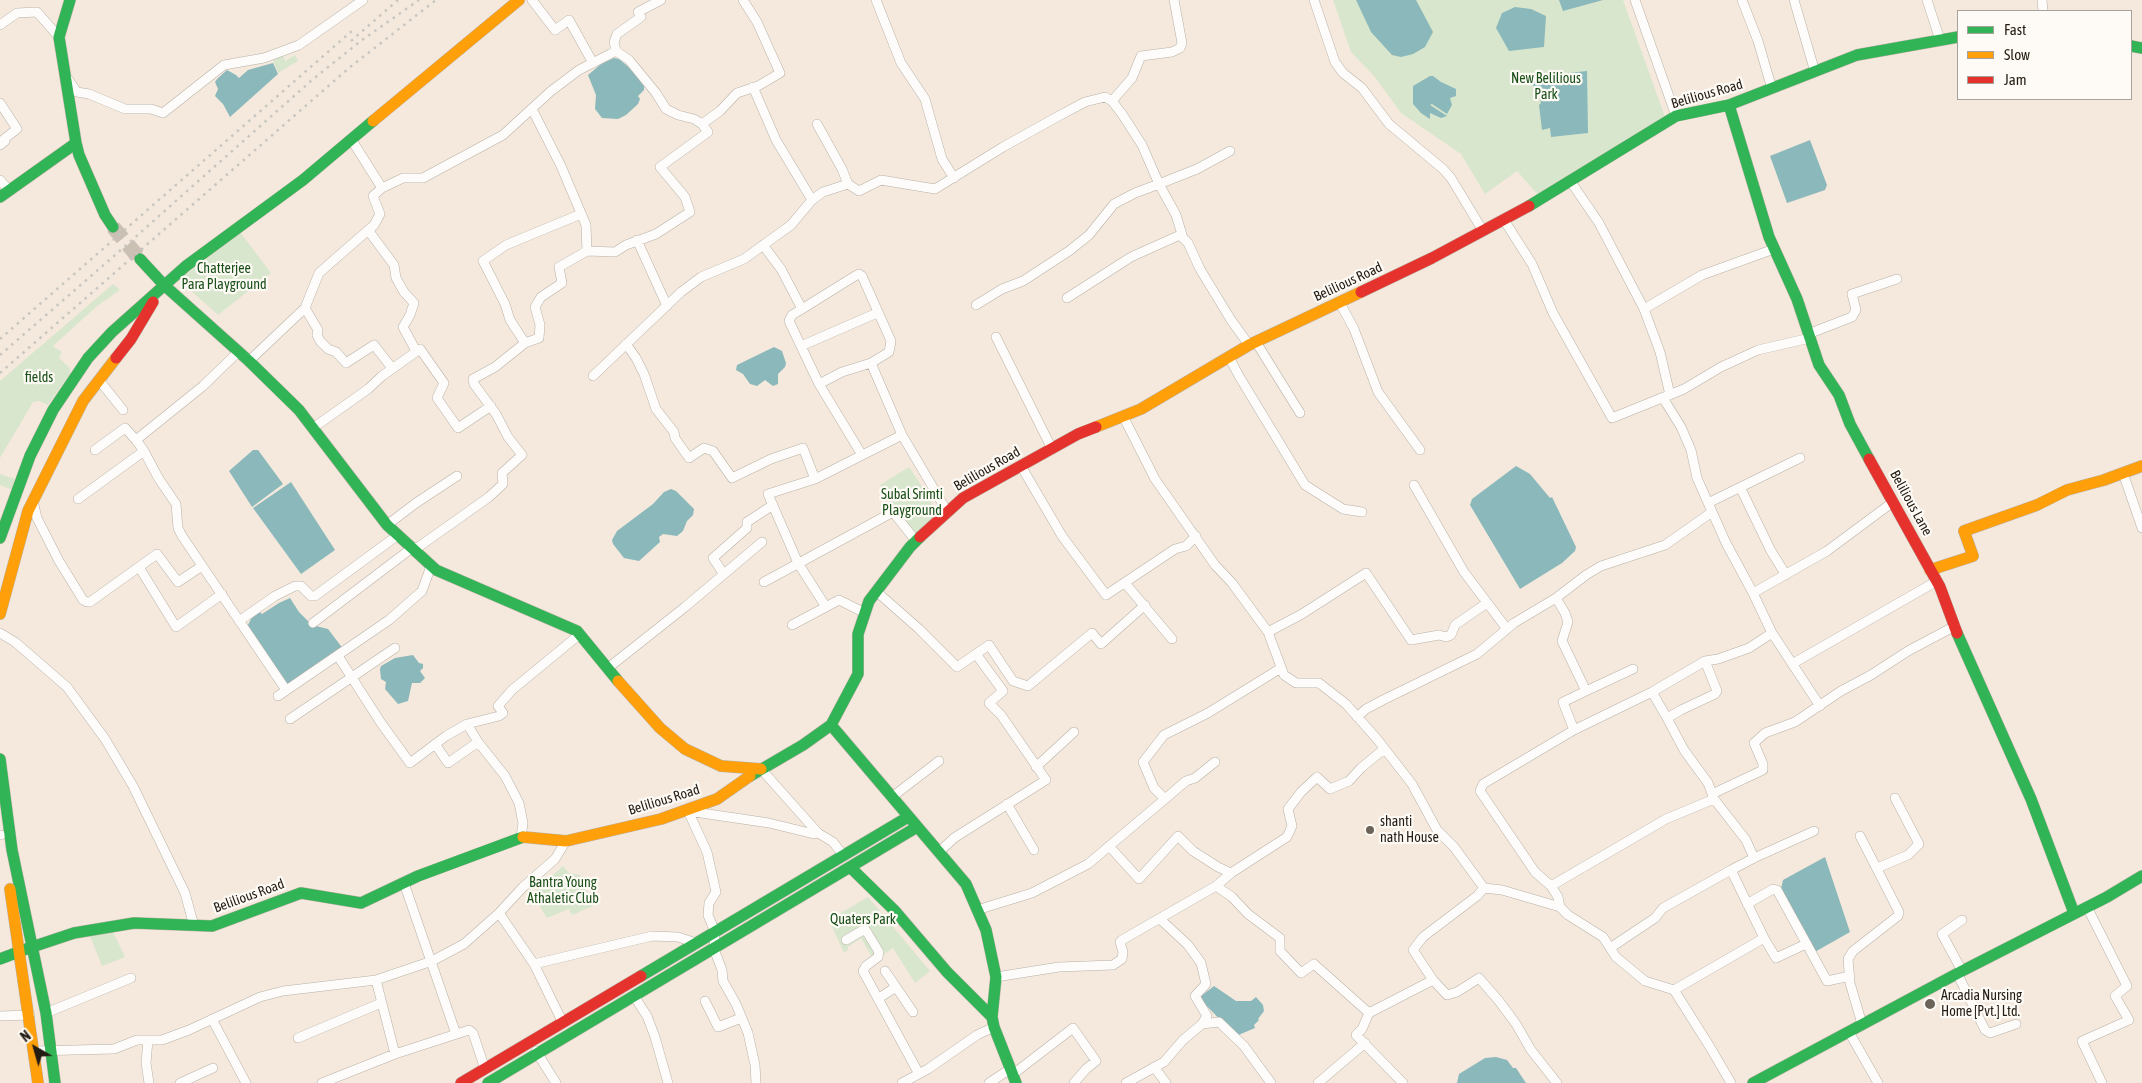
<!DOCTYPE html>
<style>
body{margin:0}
#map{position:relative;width:2142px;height:1083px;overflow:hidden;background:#f4e9dc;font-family:"Asap Condensed",sans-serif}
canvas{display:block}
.legend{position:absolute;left:1957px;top:10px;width:175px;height:90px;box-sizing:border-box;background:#fefaf5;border:1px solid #a6a19b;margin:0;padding:6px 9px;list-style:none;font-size:15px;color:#231c13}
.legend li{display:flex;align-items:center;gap:10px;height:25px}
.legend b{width:25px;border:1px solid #a6a19b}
.north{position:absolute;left:10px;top:1023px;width:50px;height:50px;-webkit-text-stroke:4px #fefaf5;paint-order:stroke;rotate:322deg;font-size:14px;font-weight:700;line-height:20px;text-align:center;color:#231c13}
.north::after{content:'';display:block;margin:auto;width:18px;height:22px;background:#231c13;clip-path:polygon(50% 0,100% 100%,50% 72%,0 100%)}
</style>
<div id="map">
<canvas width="2142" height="1083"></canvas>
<ul class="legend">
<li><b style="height:6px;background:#30b455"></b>Fast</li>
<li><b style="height:6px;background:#ff9f0a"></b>Slow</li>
<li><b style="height:6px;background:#e5322d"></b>Jam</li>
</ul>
<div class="north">N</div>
</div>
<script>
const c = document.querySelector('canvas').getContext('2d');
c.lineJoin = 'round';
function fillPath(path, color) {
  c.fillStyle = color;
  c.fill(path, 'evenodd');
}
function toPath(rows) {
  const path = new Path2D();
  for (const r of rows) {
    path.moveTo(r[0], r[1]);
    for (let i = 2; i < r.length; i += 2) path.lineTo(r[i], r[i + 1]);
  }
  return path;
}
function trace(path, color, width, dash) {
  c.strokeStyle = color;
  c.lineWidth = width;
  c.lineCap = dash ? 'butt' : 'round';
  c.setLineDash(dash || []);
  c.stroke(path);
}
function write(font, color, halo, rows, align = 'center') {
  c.font = font + ' "Asap Condensed",sans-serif';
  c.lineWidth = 4.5;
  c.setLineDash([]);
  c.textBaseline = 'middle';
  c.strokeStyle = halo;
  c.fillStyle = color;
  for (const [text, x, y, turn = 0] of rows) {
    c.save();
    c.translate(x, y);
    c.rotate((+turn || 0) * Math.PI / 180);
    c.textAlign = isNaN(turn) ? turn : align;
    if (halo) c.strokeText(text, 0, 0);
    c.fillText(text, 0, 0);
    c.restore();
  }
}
fillPath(toPath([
 [1333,0,1623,0,1665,117,1540,197,1517,171,1485,194,1461,154,1401,113,1374,76,1351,52],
 [282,53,285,61,295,55,298,61,278,73,274,63,273,57],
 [240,232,271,273,218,315,179,280],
 [113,284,120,290,97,306,53,346,62,352,59,358,70,368,70,374,48,405,39,401,33,402,0,458,0,381],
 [909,467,930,499,938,519,912,538,880,485],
 [0,474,15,479,13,490,0,485],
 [563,866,569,873,580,875,593,906,572,915,569,909,547,918,532,894],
 [868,897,930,971,915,983,893,948,874,961,861,938,848,947,848,950,844,953,829,920],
 [112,930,125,957,102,966,90,936]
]), '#d8e6cd');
fillPath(toPath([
 [1356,0,1416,0,1433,32,1425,47,1413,54,1401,57,1392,55,1371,32],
 [1559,0,1603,0,1563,11],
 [1515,7,1531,9,1546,16,1544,47,1509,51,1496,28,1502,13],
 [614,58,619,59,632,70,644,86,644,90,638,96,640,99,638,104,626,115,618,119,602,118,595,109,596,95,588,75,601,64],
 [273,63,278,74,230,117,223,104,215,96,218,89,215,82,217,79,227,70,236,75,239,78,248,70],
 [1587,71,1588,133,1551,137,1550,128,1542,130,1539,105,1541,103,1539,92,1536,92,1533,85,1534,77],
 [1430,76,1433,76,1441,82,1456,89,1456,96,1450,98,1452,105,1447,114,1432,104,1430,105,1447,116,1441,118,1430,113,1430,119,1421,113,1413,104,1413,86],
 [1810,140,1827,185,1825,190,1787,203,1770,156],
 [774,347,782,351,786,363,785,367,778,374,778,384,773,386,765,380,757,386,750,384,743,374,736,370,737,365],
 [253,450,258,450,283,484,252,507,229,471],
 [1516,466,1530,474,1550,498,1552,497,1576,547,1575,551,1562,563,1520,589,1470,505,1472,499],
 [291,482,335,550,301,574,253,508],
 [671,489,676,491,694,509,693,515,687,521,683,531,677,536,663,534,659,537,660,542,639,561,624,558,613,544,612,540,617,531,653,504,664,492],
 [290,598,299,612,312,625,328,629,344,650,289,686,247,627,252,617,260,612,262,614,279,603],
 [413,655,419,663,423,664,423,668,420,671,425,678,420,683,412,683,408,701,398,704,385,689,386,682,381,679,380,669,381,666,395,658],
 [1825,857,1850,932,1813,953,1781,889,1783,880],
 [1214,986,1236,1001,1251,1001,1256,997,1263,1005,1264,1011,1258,1019,1259,1020,1254,1025,1255,1028,1236,1036,1201,1000,1201,996],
 [1496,1057,1507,1060,1513,1068,1516,1068,1526,1083,1457,1083,1459,1074,1485,1058]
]), '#8bb8bb');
trace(toPath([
 [113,227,140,259]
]), '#cac0b4', 15, [15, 8]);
const street = toPath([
 [532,0,555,30,569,20,593,63],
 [876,0,901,63,925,99,942,159,954,178],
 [1314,0,1335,62,1343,73,1362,88,1389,124,1443,169,1451,178,1483,231],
 [1635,0,1676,116],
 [1742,0,1758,41,1772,89],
 [1794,0,1815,72],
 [1927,0,1940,40],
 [2042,0,2043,11],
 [0,25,17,13,37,12,59,37],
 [616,51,614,42,617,34,641,17,638,12,661,0],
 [68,79,77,92,89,94,125,109,151,109,163,113,224,65,264,58,299,45,363,0],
 [753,87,776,140,812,200],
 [1112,101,1132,78,1141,56,1172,52,1180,48,1182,43,1174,0],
 [0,103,17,129,4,139,5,141,0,145],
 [532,109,561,166,586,225,587,251],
 [702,124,720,111,737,93,758,86,780,73,757,22,743,0],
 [817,124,842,169,848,184],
 [351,139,382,188],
 [0,180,9,190],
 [1571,182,1599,223,1644,309,1660,352,1670,395],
 [1504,220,1532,264,1553,313,1612,418,1684,389,1721,367,1758,350,1810,338],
 [368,230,394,265,396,278,404,292,414,303,410,315,403,327,416,351],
 [637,240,667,306],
 [763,245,781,269,802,309,855,276,859,274,862,276,891,341,889,352,871,363,842,372,819,384,862,455],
 [1067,298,1131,257,1180,235,1188,243,1200,269,1231,320,1249,345],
 [1340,303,1354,329,1378,392,1420,450],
 [976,305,1002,289,1023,281,1069,251,1089,235,1114,204,1135,193,1159,184,1176,215,1183,238],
 [305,308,318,330,317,335,320,341,328,349,336,352,346,363,374,345,392,368],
 [802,309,792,315,789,321,819,384],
 [1644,309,1702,275,1774,249],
 [1808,334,1852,317,1856,310,1852,294,1897,279],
 [996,337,1052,449],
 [1256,342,1300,413],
 [525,343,510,320,505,304,483,261,506,245,581,214],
 [626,344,636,358,644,374,656,409,674,432,675,438,689,458,704,448,713,451,732,478,771,459,803,448,815,479,902,435,948,513],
 [801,346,877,313],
 [1229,357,1239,376,1305,485,1343,509,1362,512],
 [249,361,305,308,319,273,374,225,380,214,373,196,382,188,403,178,423,178,503,135,551,91,579,70,616,51,629,60,656,93,666,109,678,115,694,119,702,124,708,132,660,167,685,197,690,212,656,234,626,245,615,252,587,251,559,267,562,283,541,297,535,307,540,325,539,338,525,343,495,367,473,379,474,384,496,414,508,437,522,455,502,473,503,484,489,497,417,548,409,546],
 [871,363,902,435],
 [593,376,681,292,701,277,744,259,791,225,812,200,823,192,848,184,859,191,881,180,935,189,1003,147,1055,118,1085,102,1105,97,1112,101,1122,114,1142,145,1159,184,1197,169,1230,151],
 [99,380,123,410],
 [1663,398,1681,427,1691,450,1697,478,1726,543,1753,593,1772,633,1820,706],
 [1123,416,1155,479,1215,565,1232,583,1268,632,1284,675,1296,683,1319,683,1346,704,1377,739,1412,784,1437,830,1454,847,1484,888,1502,890,1560,907,1568,915,1603,937,1616,957,1645,981,1674,990,1764,938,1731,870,1754,858,1746,840,1714,799],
 [313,428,368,389,382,376,420,349,444,383,437,398,458,428,491,406],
 [95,450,125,428,136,440,203,386,238,352],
 [144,451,159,479,176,504,178,528,182,536,286,690],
 [1021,466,1062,536,1106,595,1175,549,1186,546,1196,536],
 [2123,473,2142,528],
 [815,479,768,494,798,563,826,607],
 [1414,485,1464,572,1507,629],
 [1741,489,1771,551,1786,575],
 [78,499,144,451,136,440],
 [33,501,37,518,59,561,83,600,87,602,90,602,157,554,178,582,202,566],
 [1708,503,1800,458],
 [387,525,416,503,457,476],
 [139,567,176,627,222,594],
 [723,573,713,558,747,528,747,522,773,505],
 [764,582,893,512,916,541],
 [1125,583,1172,639],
 [876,591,919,629,957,667,989,645,1013,681,1028,686,1092,633,1101,644,1145,605],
 [1753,593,1827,551,1893,502],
 [1556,598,1565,613,1568,622,1562,641,1586,691,1563,702,1574,730,1483,784,1480,791,1535,872,1551,886,1558,897,1560,907],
 [239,621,275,596,295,586,301,586,311,596,315,596,398,535],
 [313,623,412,548],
 [792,625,839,600,865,613],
 [1268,632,1302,614,1366,573,1411,640,1439,635,1446,637,1451,635,1455,625,1487,603],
 [0,633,15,642,67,687,105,739,133,786,185,893,194,926],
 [338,656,381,723,410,763,446,736,467,724],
 [1792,664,1937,581],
 [608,668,685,607,762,542],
 [1586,691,1633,669],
 [1652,692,1705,661],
 [278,696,389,620,422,591,431,566],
 [1357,717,1366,709,1383,700,1477,654,1514,623,1556,598,1586,575,1601,566,1665,545,1712,512],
 [290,719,395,648],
 [1574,730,1652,692,1667,718,1681,710,1715,694,1717,691,1705,661,1718,659,1749,648,1772,633],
 [435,744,448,763,478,742],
 [1036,767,1074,732],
 [761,769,818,833,833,842,843,855],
 [1712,794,1763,770,1763,764,1754,743,1765,733,1795,722,1841,691,1871,675,1908,651,1955,626],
 [892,797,939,761],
 [1165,799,1186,781,1195,778,1215,762],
 [1007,804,1034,850],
 [688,811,707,852,716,892,709,903,708,915,715,932,714,949,722,970,723,981,736,1004,748,1033,755,1065,756,1083],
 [688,811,769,823,814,834,818,833],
 [0,835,1,835],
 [1860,836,1899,912,1898,916,1853,951,1848,959,1850,983,1862,1024],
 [521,837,523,823,519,803,505,776,478,742,467,724,499,716,503,713,498,706,512,690,580,634],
 [1109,846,1139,879,1178,836,1193,851,1218,867,1231,873,1216,886,1232,897,1248,914,1280,938,1280,951,1301,973,1314,964,1369,1013,1362,1029,1356,1035,1403,1083],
 [939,852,954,838,1046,780,1001,715,989,703,1003,691,976,654],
 [1754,858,1814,831],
 [1877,868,1908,855,1919,844,1895,798],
 [1231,873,1287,837,1292,826,1288,809,1301,792,1317,777,1330,789,1349,781,1361,768,1384,749],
 [404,883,456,1034],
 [1551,886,1666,819,1714,799,1708,783,1684,750,1667,718],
 [1484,888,1477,896,1423,937,1413,950,1433,980,1447,995,1457,992,1479,978,1499,1001,1516,1024,1531,1050,1557,1083],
 [1747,904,1773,889,1777,890,1827,981,1850,976],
 [2087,907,2127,986,2115,996,2129,1020,2082,1041,2102,1083],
 [977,910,1032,893,1088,864,1165,799,1154,788,1143,762,1164,735,1208,713,1281,668],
 [499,913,534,964,563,1023],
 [1962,920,1942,934,1962,971],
 [1764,938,1776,958,1806,944],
 [846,940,865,929,879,952,878,957,866,966,863,971,919,1074],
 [1610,948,1655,918,1663,908,1731,870],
 [534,964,652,936,678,937,696,943],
 [1957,973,1985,1030,1990,1033,2016,1024],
 [996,977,1059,967,1113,965,1122,959,1123,952,1120,942,1122,940,1216,886],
 [376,980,395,1054],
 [896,987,913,1012],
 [1674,990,1710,1047,1731,1083],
 [634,996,647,1016,655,1037,668,1083],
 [879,998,896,987,885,971],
 [705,1001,718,1027,741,1018],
 [46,1013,131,978],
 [1369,1013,1433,980],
 [0,1016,30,1015],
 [212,1019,246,1083],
 [1202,1024,1219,1022,1244,1046,1271,1083],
 [1849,1032,1878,1083],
 [298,1038,381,1003],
 [148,1040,146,1063,149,1083],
 [34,1051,114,1049,137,1040,162,1040,189,1030,260,997,283,991,376,980,432,961,464,944,499,913,523,887,555,859,566,841],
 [536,1051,556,1083],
 [1154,1067,1166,1083],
 [1012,1075,1073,1028,1096,1061,1086,1069,1074,1083],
 [180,1083,213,1068],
 [322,1083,395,1054,469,1030,473,1033,485,1069],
 [902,1083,928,1069,977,1035,994,1027],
 [989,1083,1010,1069],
 [1126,1083,1164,1062,1183,1040,1202,1024,1207,1016,1195,996,1206,984,1201,963,1188,945,1160,919],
 [1318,1083,1365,1043]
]);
const fast = toPath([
 [70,0,59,37,76,143,79,155,105,215,113,227],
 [2131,46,2142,48],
 [1729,105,1769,237,1797,299,1819,365,1839,395,1850,424,1869,459],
 [0,197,76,143],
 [1529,206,1676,116,1729,105,1857,55,1958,37],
 [140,259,164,285],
 [164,285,249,361,299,410,387,525,436,570,577,631,618,681],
 [0,538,30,456,53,410,88,358,112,332,186,266,303,180,373,121],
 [1957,633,2031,799,2074,913],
 [831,725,966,884,986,930,996,977,992,1017,994,1027,1016,1083],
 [0,759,12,850,46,1013,55,1083],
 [750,776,803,745,831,725,858,674,858,634,869,601,910,547,920,537],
 [850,867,895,911,947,972,992,1017],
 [32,947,74,933,134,923,212,926,301,893,361,903,418,876,523,837],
 [0,959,29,948],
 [641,976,908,817],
 [488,1083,917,827],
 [1753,1083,1962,971,2107,897,2142,876]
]);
const slow = toPath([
 [373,121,519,0],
 [1096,427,1141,409,1249,345,1361,292],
 [1930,570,1973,556,1964,531,2037,505,2067,490,2104,480,2142,466],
 [0,614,28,511,83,401,116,358],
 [618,681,660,728,685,749,721,766,761,769],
 [523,837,566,841,661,819,717,799,750,776],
 [10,889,38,1083]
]);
const jam = toPath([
 [1361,292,1432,258,1529,206],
 [116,358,131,339,153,302],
 [1869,459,1940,587,1957,633],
 [920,537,963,498,1078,434,1096,427],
 [461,1083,641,976]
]);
trace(street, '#b9b0a6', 10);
trace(fast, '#b9b0a6', 12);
trace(slow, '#b9b0a6', 12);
trace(jam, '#b9b0a6', 12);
trace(street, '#fdfcfa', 9);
trace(fast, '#30b455', 11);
trace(slow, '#ff9f0a', 11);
trace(jam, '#e5322d', 11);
trace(toPath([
 [351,41,398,0],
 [0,339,353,30],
 [0,355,114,256,312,80,362,40,419,0],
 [0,373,349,68,436,0]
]), '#c9c6c2', 2.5, [2.5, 5]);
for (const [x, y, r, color] of [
 [1370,830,5,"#6c6459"],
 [1930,1004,6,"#6c6459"]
]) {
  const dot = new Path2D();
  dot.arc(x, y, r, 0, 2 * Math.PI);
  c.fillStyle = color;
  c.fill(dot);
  trace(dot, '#fefaf5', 2);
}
write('14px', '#194f19', '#fefaf5', [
 ["New Belilious",1546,79],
 ["Park",1546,95],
 ["Chatterjee",224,269],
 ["Para Playground",224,285],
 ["fields",39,378],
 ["Subal Srimti",912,495],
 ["Playground",912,511],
 ["Bantra Young",563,883],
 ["Athaletic Club",563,899],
 ["Quaters Park",863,920]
]);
write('14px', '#231c13', '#fefaf5', [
 ["Belilious Road",1707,94,-16],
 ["Belilious Road",1348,282,-25],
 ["Belilious Road",987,469,-30],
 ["Belilious Lane",1911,503,61],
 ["Belilious Road",664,800,-17],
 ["Belilious Road",249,896,-20]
]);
write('14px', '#231c13', '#fefaf5', [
 ["shanti",1380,822],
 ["nath House",1380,838],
 ["Arcadia Nursing",1941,996],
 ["Home [Pvt.] Ltd.",1941,1012]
], 'left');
</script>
